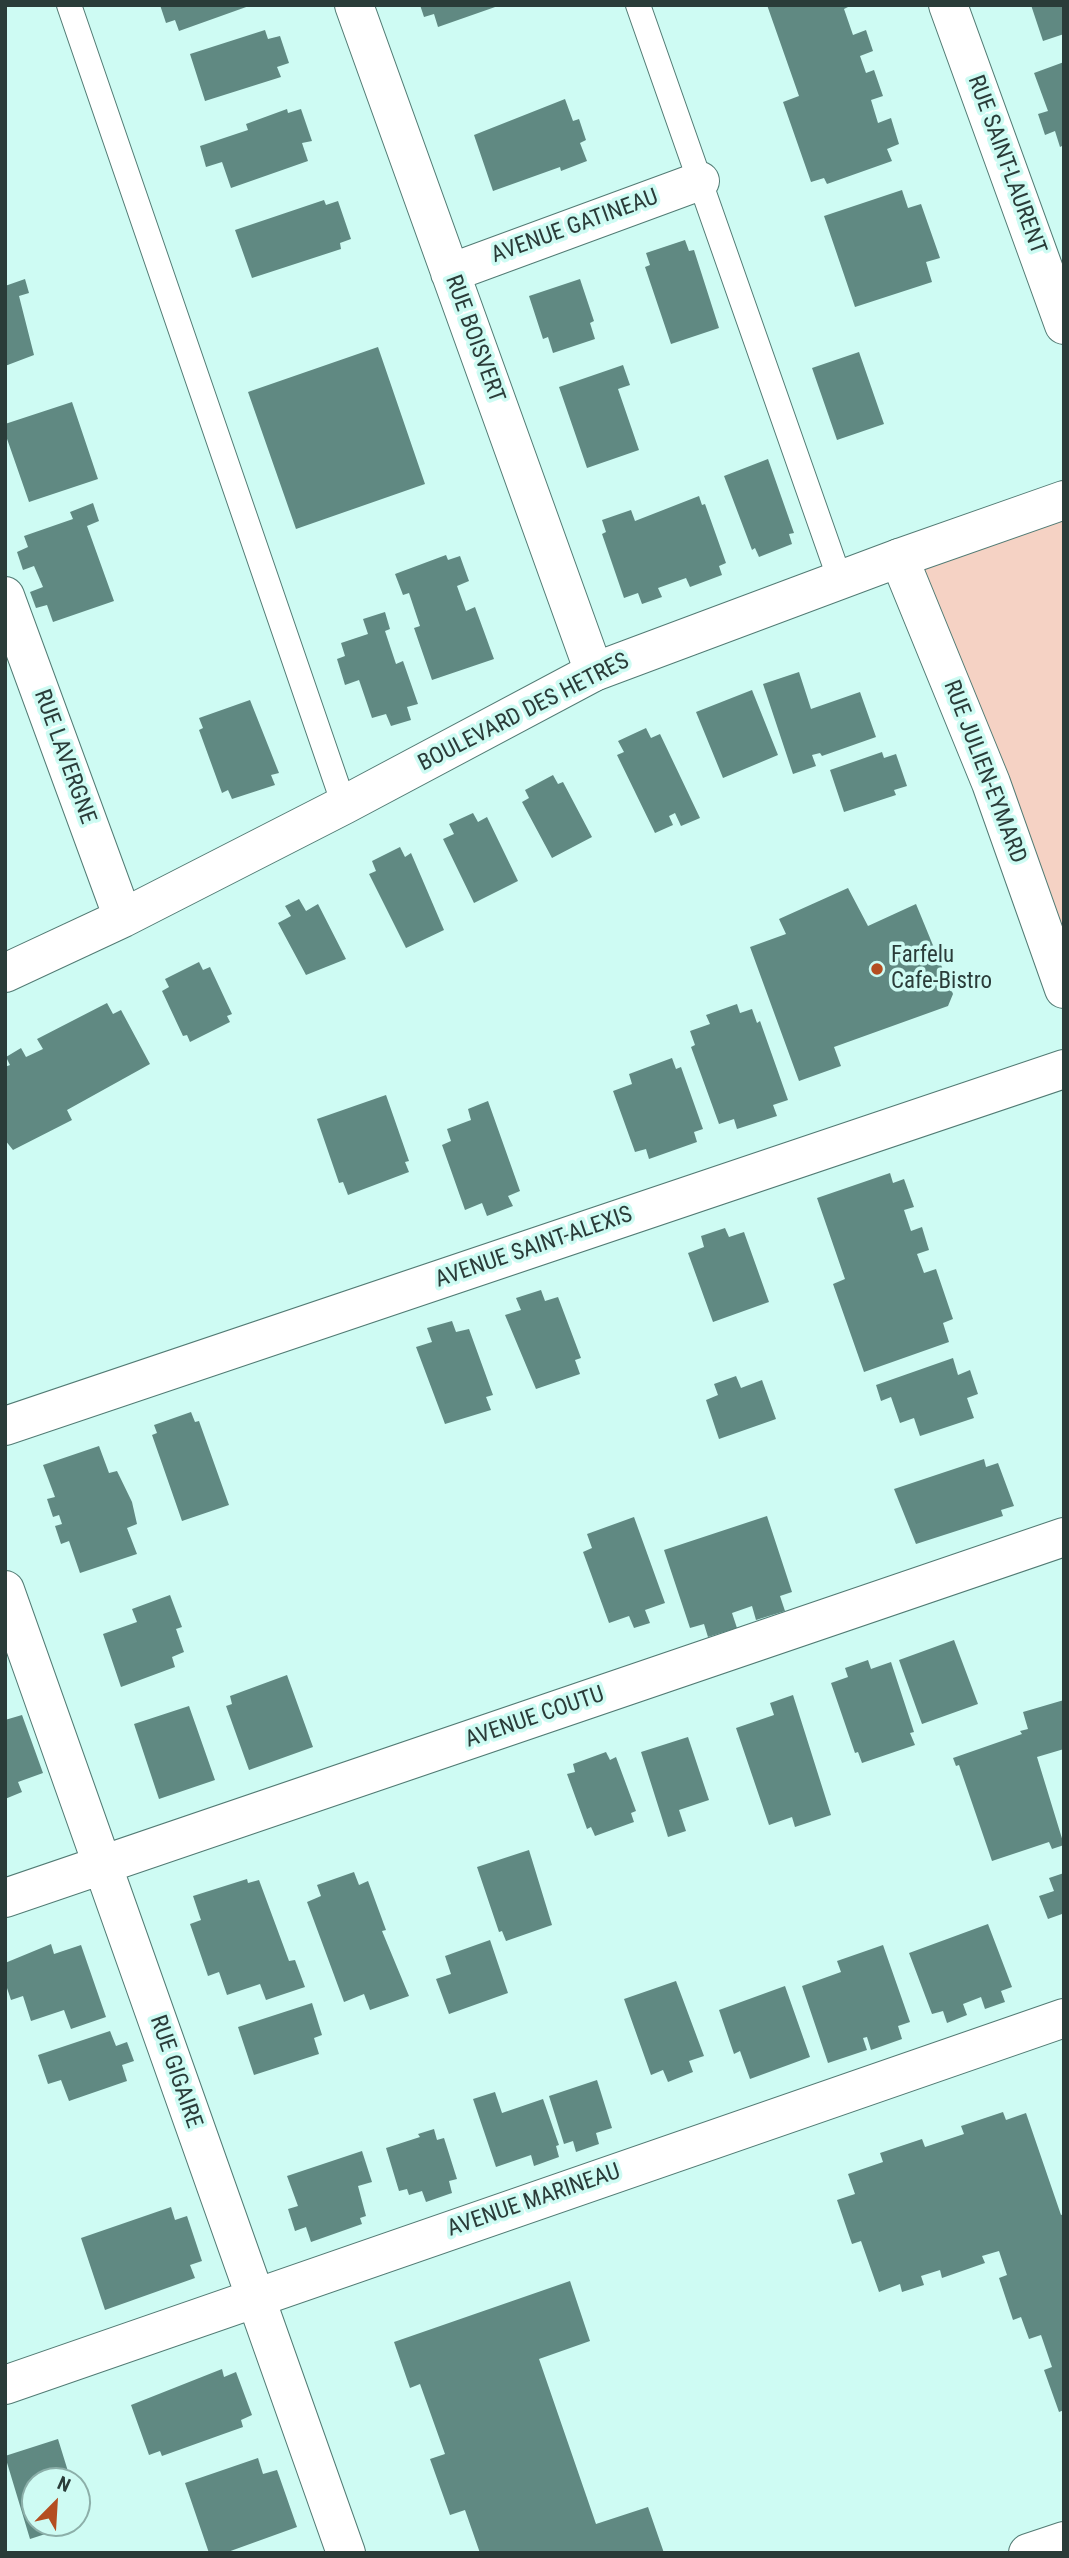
<!DOCTYPE html>
<style>
body{margin:0}
#map{position:relative;width:1069px;height:2558px;overflow:hidden;background:#cefbf3;font-family:"Roboto Condensed",sans-serif}
canvas{display:block}
.frame{position:absolute;inset:0;border:7px solid #2a3c39;pointer-events:none}
.north{position:absolute;left:21px;top:2467px;width:70px;height:70px;box-sizing:border-box;background:#cefbf3;border:2px solid #8cafa9;border-radius:50%;rotate:24deg;font-size:19px;font-weight:700;line-height:28px;text-align:center;color:#2a3c39}
.north::after{content:'';display:block;margin:auto;width:24px;height:32px;background:#b44e21;clip-path:polygon(50% 0,100% 100%,50% 72%,0 100%)}
</style>
<div id="map">
<canvas width="1069" height="2558"></canvas>
<div class="frame"></div>
<div class="north">N</div>
</div>
<script>
const c = document.querySelector('canvas').getContext('2d');
c.lineJoin = 'round';
function fillPath(path, color) {
  c.fillStyle = color;
  c.fill(path, 'evenodd');
}
function toPath(rows) {
  const path = new Path2D();
  for (const r of rows) {
    path.moveTo(r[0], r[1]);
    for (let i = 2; i < r.length; i += 2) path.lineTo(r[i], r[i + 1]);
  }
  return path;
}
function trace(path, color, width, dash) {
  c.strokeStyle = color;
  c.lineWidth = width;
  c.lineCap = dash ? 'butt' : 'round';
  c.setLineDash(dash || []);
  c.stroke(path);
}
function write(font, color, halo, rows, align = 'center') {
  c.font = font + ' "Roboto Condensed",sans-serif';
  c.lineWidth = 7;
  c.setLineDash([]);
  c.textBaseline = 'middle';
  c.strokeStyle = halo;
  c.fillStyle = color;
  for (const [text, x, y, turn = 0] of rows) {
    c.save();
    c.translate(x, y);
    c.rotate((+turn || 0) * Math.PI / 180);
    c.textAlign = isNaN(turn) ? turn : align;
    if (halo) c.strokeText(text, 0, 0);
    c.fillText(text, 0, 0);
    c.restore();
  }
}
fillPath(toPath([
 [1064,500,1064,994,899,558]
]), '#f5d2c4');
fillPath(toPath([
 [160,5,249,5,249,6,179,31,175,20,166,23],
 [420,5,498,5,498,6,438,27,434,14,424,17],
 [767,5,852,5,844,9,853,35,866,30,873,51,860,56,866,73,874,70,883,96,871,100,878,123,891,118,899,144,887,149,892,161,827,184,824,178,811,182,783,102,799,96],
 [1031,5,1064,5,1064,34,1043,41],
 [265,30,268,39,280,36,289,63,277,67,281,77,205,101,190,54],
 [1064,62,1064,145,1060,147,1055,131,1045,135,1038,114,1048,111,1034,73],
 [565,99,573,121,579,119,586,140,580,143,587,161,561,171,560,167,493,191,474,135],
 [287,109,288,113,301,109,312,141,302,143,308,161,231,188,222,162,206,167,200,146,248,130,246,124],
 [902,190,908,208,921,204,940,258,926,262,932,282,855,307,824,216],
 [324,200,326,205,338,201,351,239,340,243,341,249,252,278,235,230],
 [685,240,689,251,694,250,719,328,671,344,645,267,650,265,646,253],
 [25,279,29,293,19,296,34,355,5,366,5,286],
 [580,279,594,321,590,323,595,339,553,353,548,337,543,339,529,296],
 [378,347,425,484,296,529,248,392],
 [859,352,884,424,837,440,812,368],
 [623,365,630,385,618,389,639,450,587,468,559,387],
 [72,402,98,479,29,502,5,433,5,424],
 [768,459,794,533,789,534,792,544,759,557,755,548,752,550,724,476],
 [699,496,702,505,705,504,726,563,719,566,722,575,690,587,686,578,658,588,662,597,642,604,638,593,624,598,602,534,606,532,602,520,631,510,635,521],
 [93,503,99,521,87,526,114,601,53,622,47,605,36,608,30,592,43,587,34,566,23,570,17,552,28,547,24,536,73,519,70,512],
 [446,555,448,560,460,556,469,581,457,586,466,611,475,607,494,659,432,680,414,628,420,626,409,593,403,595,395,574],
 [385,612,390,629,385,631,396,664,403,661,418,704,407,707,411,720,391,726,386,714,372,718,359,680,345,685,337,659,345,656,341,643,368,634,363,619],
 [799,672,811,709,860,692,876,737,822,756,820,753,812,755,816,766,793,774,763,684],
 [752,690,778,755,723,778,696,712],
 [250,700,279,773,271,775,275,785,232,799,228,790,222,793,199,730,203,728,199,718],
 [646,728,651,738,660,734,700,818,681,826,675,813,669,816,673,825,655,833,617,755,624,752,618,741],
 [882,752,884,758,896,754,907,786,894,790,896,795,844,812,830,770],
 [553,775,558,784,563,782,592,837,552,858,522,802,529,798,525,790],
 [473,813,478,822,487,817,518,881,474,903,443,839,454,834,449,824],
 [400,847,405,857,411,853,444,930,406,948,369,874,376,871,372,861],
 [848,888,868,926,916,904,953,994,948,1006,834,1047,841,1066,799,1081,750,947,786,934,779,919],
 [299,899,306,911,318,904,346,959,306,975,278,923,291,916,285,906],
 [199,962,203,970,210,967,232,1014,227,1016,230,1022,190,1042,187,1035,183,1036,162,991,169,987,165,979],
 [107,1003,113,1014,121,1010,150,1064,67,1110,72,1120,13,1150,5,1140,5,1067,10,1065,6,1057,21,1048,26,1057,43,1049,37,1039],
 [737,1004,740,1013,752,1009,757,1023,760,1021,788,1100,773,1105,777,1116,737,1129,734,1119,719,1124,691,1047,695,1045,690,1031,710,1024,706,1015],
 [672,1058,676,1069,681,1067,703,1129,694,1132,697,1142,649,1159,646,1149,635,1152,613,1091,632,1084,629,1074],
 [386,1095,409,1161,405,1162,409,1172,348,1195,343,1182,339,1183,317,1119],
 [488,1101,520,1191,508,1196,513,1206,487,1216,482,1203,465,1210,442,1145,451,1141,447,1129,471,1120,468,1109],
 [890,1173,893,1183,904,1179,914,1207,904,1210,911,1231,922,1227,929,1250,917,1254,924,1273,936,1269,953,1319,943,1323,949,1342,864,1372,833,1284,845,1279,817,1198],
 [725,1228,729,1237,744,1232,769,1302,713,1322,688,1253,704,1247,701,1236],
 [541,1290,545,1301,558,1297,581,1358,575,1360,580,1374,536,1389,505,1315,521,1310,516,1298],
 [452,1321,456,1332,469,1329,493,1395,486,1397,491,1410,445,1424,416,1347,432,1342,427,1328],
 [953,1358,958,1375,970,1370,978,1394,967,1398,974,1418,920,1436,914,1418,900,1423,891,1397,881,1401,876,1385],
 [736,1376,741,1388,762,1380,776,1419,719,1439,706,1400,718,1395,714,1384],
 [191,1412,195,1422,199,1421,229,1505,182,1521,152,1435,157,1433,154,1425],
 [99,1446,109,1473,117,1471,132,1502,137,1524,127,1528,137,1554,80,1573,69,1541,61,1544,55,1526,62,1524,59,1515,53,1517,47,1499,55,1497,43,1465],
 [984,1459,986,1467,998,1463,1014,1506,1001,1510,1003,1516,916,1544,894,1489],
 [767,1516,792,1592,780,1596,785,1611,756,1620,752,1606,732,1613,737,1628,708,1637,704,1624,690,1628,664,1550],
 [634,1517,665,1603,645,1610,650,1623,634,1628,629,1616,609,1623,583,1552,592,1548,587,1534],
 [170,1595,182,1627,176,1629,184,1652,172,1657,175,1667,121,1687,103,1634,137,1622,132,1609],
 [954,1640,978,1704,922,1724,899,1660],
 [868,1660,871,1669,891,1662,914,1732,910,1733,915,1745,862,1763,858,1752,855,1753,831,1683,848,1677,845,1668],
 [287,1675,313,1747,249,1770,226,1706,232,1704,230,1696],
 [793,1695,831,1815,795,1827,792,1817,769,1825,736,1728,774,1715,770,1703],
 [1064,1700,1064,1749,1037,1757,1064,1845,1052,1849,1049,1842,992,1861,959,1765,956,1766,953,1758,1022,1734,1020,1731,1028,1729,1023,1712],
 [189,1706,215,1780,159,1799,134,1724],
 [22,1715,43,1773,18,1782,22,1792,5,1799,5,1720],
 [688,1737,709,1800,679,1810,686,1831,668,1837,641,1752],
 [606,1752,610,1760,616,1757,636,1811,631,1813,634,1822,595,1836,591,1827,587,1829,567,1774,575,1772,573,1764],
 [529,1850,552,1925,506,1941,502,1931,499,1932,477,1867],
 [354,1872,359,1885,368,1881,386,1930,382,1931,409,1996,370,2010,364,1994,344,2002,307,1902,321,1896,317,1885],
 [1064,1873,1064,1919,1062,1914,1048,1919,1039,1896,1054,1891,1049,1878],
 [247,1879,248,1883,259,1880,289,1961,295,1960,305,1987,266,2000,260,1984,227,1995,219,1972,208,1976,190,1924,201,1920,193,1896],
 [988,1924,1012,1987,1001,1991,1005,2002,985,2009,981,1997,963,2004,967,2015,947,2023,943,2011,932,2014,909,1953],
 [490,1940,508,1993,449,2014,436,1979,451,1974,445,1956],
 [51,1944,54,1954,81,1945,106,2017,71,2029,64,2010,31,2021,23,1996,11,2000,5,1982,5,1963],
 [883,1945,910,2022,898,2026,902,2039,871,2050,867,2037,863,2038,867,2050,828,2063,802,1986,841,1972,837,1961],
 [676,1981,704,2056,689,2061,693,2072,668,2082,663,2070,651,2075,624,1999],
 [785,1986,810,2057,750,2079,740,2051,734,2054,719,2010],
 [312,2003,322,2035,314,2038,319,2054,254,2075,238,2027],
 [110,2031,116,2046,127,2042,134,2061,122,2065,127,2081,69,2101,61,2080,48,2084,38,2055],
 [597,2080,612,2128,596,2133,599,2144,576,2152,573,2141,564,2144,549,2096],
 [495,2092,502,2113,543,2099,559,2145,556,2146,559,2157,534,2166,531,2155,496,2167,473,2099],
 [1003,2112,1006,2120,1026,2113,1061,2215,1064,2214,1064,2410,1059,2412,1044,2370,1052,2367,1041,2335,1029,2339,1021,2317,1013,2320,999,2278,1007,2275,999,2251,982,2256,985,2263,942,2278,940,2270,921,2276,924,2285,902,2292,900,2284,879,2292,861,2241,852,2244,837,2200,855,2194,848,2174,883,2162,880,2153,922,2139,925,2147,964,2134,961,2126],
 [434,2129,437,2140,444,2138,457,2179,449,2181,452,2193,426,2202,422,2191,409,2195,407,2189,399,2191,386,2148,420,2137,418,2134],
 [362,2151,372,2182,358,2186,366,2216,360,2218,362,2224,311,2242,306,2227,295,2231,288,2209,298,2206,287,2176],
 [171,2207,175,2220,187,2216,202,2261,190,2265,195,2278,105,2310,81,2238],
 [570,2281,590,2341,539,2359,596,2524,648,2507,664,2553,480,2553,465,2510,450,2515,430,2459,445,2454,420,2384,410,2388,394,2342],
 [222,2369,224,2377,236,2372,252,2415,241,2420,243,2427,162,2456,160,2451,149,2455,131,2405],
 [58,2439,71,2481,35,2481,35,2523,69,2523,70,2526,30,2539,5,2456],
 [258,2458,263,2474,277,2470,297,2527,225,2553,209,2553,185,2483]
]), '#608982');
const service = toPath([
 [69,5,344,805],
 [638,5,840,580]
]);
const minor = toPath([
 [354,5,594,672],
 [948,5,1064,325],
 [450,273,700,181],
 [899,558,991,783,1064,989],
 [5,1426,1064,1069],
 [5,1590,346,2553],
 [5,1898,1064,1537],
 [5,2385,1064,2018]
]);
const tertiary = toPath([
 [5,596,123,918],
 [5,973,123,918,344,805,594,672,899,558,1064,500],
 [1028,2553,1064,2541]
]);
trace(service, '#527b74', 26);
trace(minor, '#527b74', 40);
trace(tertiary, '#527b74', 40);
trace(service, '#fff', 24);
trace(minor, '#fff', 38);
trace(tertiary, '#fff', 38);
for (const [x, y, r, color] of [
 [877,969,7,"#b44e21"]
]) {
  const dot = new Path2D();
  dot.arc(x, y, r, 0, 2 * Math.PI);
  c.fillStyle = color;
  c.fill(dot);
  trace(dot, '#cefbf3', 2.5);
}
write('23px', '#2a3c39', '#cefbf3', [
 ["RUE SAINT-LAURENT",1006,165,70],
 ["AVENUE GATINEAU",575,227,-20],
 ["RUE BOISVERT",474,339,70],
 ["BOULEVARD DES HETRES",524,713,-27],
 ["RUE LAVERGNE",64,757,70],
 ["RUE JULIEN-EYMARD",984,772,69],
 ["AVENUE SAINT-ALEXIS",534,1248,-19],
 ["AVENUE COUTU",535,1718,-19],
 ["RUE GIGAIRE",175,2072,71],
 ["AVENUE MARINEAU",534,2201,-19]
]);
write('23px', '#2a3c39', '#cefbf3', [
 ["Farfelu",891,956],
 ["Cafe-Bistro",891,982]
], 'left');
</script>
